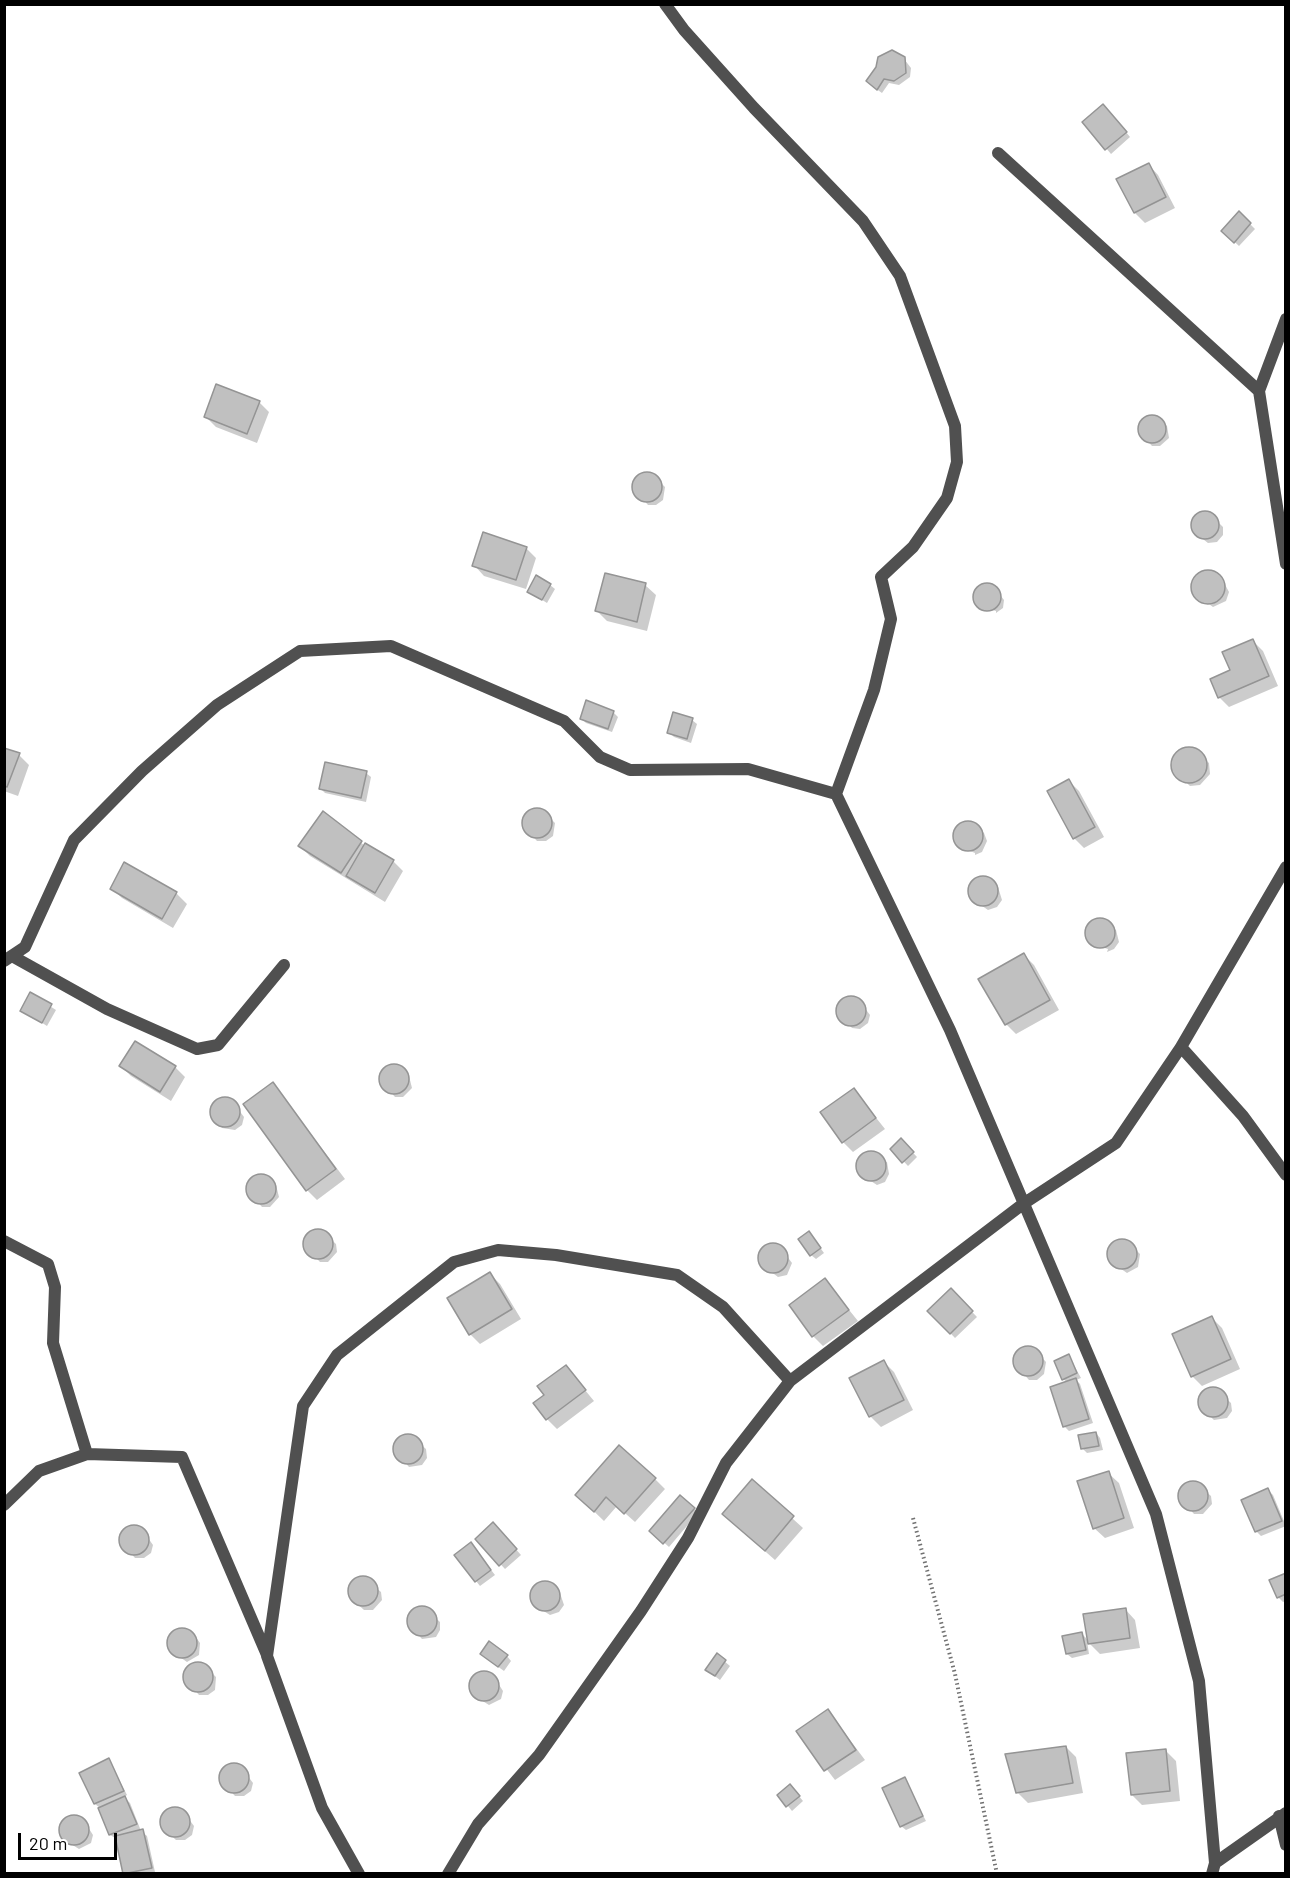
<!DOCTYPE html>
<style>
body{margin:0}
#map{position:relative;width:1290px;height:1878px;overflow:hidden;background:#fff;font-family:Barlow,sans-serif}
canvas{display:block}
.frame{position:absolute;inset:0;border:6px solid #000;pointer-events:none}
.scale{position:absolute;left:18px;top:1833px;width:99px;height:27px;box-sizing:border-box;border:3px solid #000;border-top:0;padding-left:8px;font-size:18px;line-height:21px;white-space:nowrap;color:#000;-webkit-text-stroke:4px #fff;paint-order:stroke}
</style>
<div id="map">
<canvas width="1290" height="1878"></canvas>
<div class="frame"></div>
<div class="scale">20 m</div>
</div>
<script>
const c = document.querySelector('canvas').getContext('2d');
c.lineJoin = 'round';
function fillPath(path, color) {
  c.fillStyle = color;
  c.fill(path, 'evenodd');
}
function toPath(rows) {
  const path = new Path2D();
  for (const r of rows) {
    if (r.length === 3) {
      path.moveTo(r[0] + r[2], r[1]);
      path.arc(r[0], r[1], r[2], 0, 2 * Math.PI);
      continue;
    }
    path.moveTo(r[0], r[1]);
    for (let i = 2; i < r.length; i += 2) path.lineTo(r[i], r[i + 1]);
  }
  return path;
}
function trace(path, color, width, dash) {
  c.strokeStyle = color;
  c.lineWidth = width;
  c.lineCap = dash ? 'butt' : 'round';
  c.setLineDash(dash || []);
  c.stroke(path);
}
fillPath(toPath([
 [901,55,911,68,910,77,899,85,889,83,882,93,872,86],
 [1108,110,1130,137,1111,154,1084,122],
 [1148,164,1158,175,1175,208,1145,223,1135,213],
 [1239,213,1255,229,1239,246,1223,231],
 [259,402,269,412,257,443,216,427,206,417],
 [1148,417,1156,417,1167,426,1169,438,1160,446,1152,446,1141,434,1142,422],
 [641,475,654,476,665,487,663,500,656,505,648,505,634,489,635,480],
 [1201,513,1209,513,1223,527,1223,535,1217,542,1208,543,1195,533,1193,521],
 [526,548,536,558,526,589,484,576,474,565],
 [1207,572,1221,577,1229,592,1226,601,1213,607,1195,594,1193,584,1198,575],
 [550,585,555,589,547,603,528,591],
 [645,585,656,595,647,631,607,621,596,610],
 [986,585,994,587,1004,600,1003,608,996,613,996,611,979,606,975,599,976,591],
 [1253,641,1263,651,1278,686,1229,707,1219,697],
 [613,712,618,717,612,732,586,723,581,718],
 [692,720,697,724,691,743,674,737,669,732],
 [4,749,19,755,29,765,18,796,4,791],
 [1184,749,1195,750,1209,763,1210,774,1200,785,1190,786,1174,771,1176,756],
 [366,773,371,777,366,802,325,793,321,789],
 [1069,781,1079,791,1104,837,1084,848,1074,838],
 [531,811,543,811,555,823,553,836,546,841,537,841,523,826,525,817],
 [324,813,365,846,393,861,403,871,385,902,310,856,300,846],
 [971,823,984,833,987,841,982,852,975,855,975,853,960,847,955,835,959,827],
 [125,864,177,894,187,904,173,928,122,898,111,888],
 [982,877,998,887,1002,900,997,907,988,910,975,901,970,889,974,881],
 [1099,920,1116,930,1119,942,1114,949,1107,952,1108,949,1092,944,1087,931,1091,924],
 [1024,955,1034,965,1059,1010,1016,1034,1006,1024],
 [31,994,56,1010,47,1026,22,1010],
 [845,999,858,999,870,1015,868,1023,860,1029,852,1028,838,1013,839,1004],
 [121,1066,175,1067,185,1077,171,1101,131,1076],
 [396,1066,409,1076,412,1088,403,1097,395,1097,381,1081,382,1073,388,1067],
 [273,1084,345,1179,317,1200,307,1190],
 [854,1090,885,1129,853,1152,843,1142],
 [224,1099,232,1101,244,1117,242,1125,235,1130,222,1128,212,1110,216,1103],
 [901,1140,917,1157,908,1166,892,1149],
 [870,1152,887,1162,889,1174,885,1182,877,1185,863,1176,858,1164,862,1156],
 [264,1175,276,1185,279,1197,270,1207,262,1207,248,1191,249,1183,255,1176],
 [313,1231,322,1231,336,1244,337,1252,328,1262,320,1262,305,1246,306,1238],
 [813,1238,824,1253,816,1259,811,1255],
 [1116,1242,1129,1242,1134,1248,1140,1254,1138,1267,1127,1273,1114,1264,1108,1256,1110,1248],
 [772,1245,780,1247,792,1263,787,1275,778,1277,762,1265,760,1257,764,1248],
 [490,1274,500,1284,521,1319,480,1344,470,1334],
 [825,1280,858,1321,823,1346,813,1336],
 [951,1290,977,1317,955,1338,929,1311],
 [1212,1318,1222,1328,1240,1369,1202,1386,1192,1376],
 [1023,1349,1035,1350,1046,1362,1044,1374,1037,1380,1029,1380,1015,1364,1016,1355],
 [1069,1356,1081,1378,1076,1380,1080,1384,1093,1423,1069,1431,1064,1426,1067,1382,1063,1379],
 [884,1362,894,1372,913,1410,881,1427,871,1417,851,1378],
 [566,1367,594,1401,557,1429,547,1419,546,1395],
 [1216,1389,1231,1403,1232,1411,1227,1418,1214,1420,1202,1409,1200,1400,1204,1393],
 [1096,1433,1100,1438,1103,1450,1087,1453,1083,1449],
 [411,1436,426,1449,427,1458,422,1465,409,1467,395,1451,396,1443,403,1437],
 [1108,1473,1119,1483,1134,1528,1105,1538,1094,1528],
 [655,1479,665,1489,635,1522,617,1506,604,1521,577,1495],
 [752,1482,803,1528,775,1560,734,1524],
 [1188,1483,1196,1483,1211,1496,1212,1504,1203,1514,1194,1514,1180,1498,1182,1490],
 [1268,1490,1273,1495,1286,1526,1261,1536,1256,1531],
 [694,1509,698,1513,669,1547,651,1531],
 [129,1528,141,1528,153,1545,151,1553,144,1558,135,1558,121,1542,122,1534],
 [498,1529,521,1555,505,1569,477,1539],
 [475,1549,495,1575,480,1586,476,1581],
 [1286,1574,1286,1601,1283,1602,1278,1597],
 [358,1579,366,1579,381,1592,382,1600,373,1610,364,1610,352,1599,351,1585],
 [548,1583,560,1593,564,1605,559,1612,550,1615,537,1607,532,1594,536,1587],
 [425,1608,440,1622,440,1630,436,1637,422,1639,408,1624,410,1615,417,1609],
 [1125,1609,1135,1620,1140,1648,1100,1654,1087,1641,1089,1654,1072,1658,1067,1654,1082,1634,1089,1641],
 [177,1631,190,1631,195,1636,200,1643,199,1655,187,1662,174,1653,169,1645,171,1637],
 [717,1655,730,1666,720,1680,712,1674],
 [507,1656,511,1661,504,1671,486,1658],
 [193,1665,205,1666,216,1677,215,1690,208,1695,199,1695,185,1679,187,1671],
 [479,1674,491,1675,496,1680,503,1691,501,1699,489,1705,476,1697,471,1689,472,1680],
 [828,1711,865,1760,835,1780,798,1732],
 [1066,1747,1076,1757,1083,1793,1028,1803,1018,1793],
 [1166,1751,1176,1761,1180,1801,1142,1805,1132,1795],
 [109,1760,127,1795,124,1797,130,1803,141,1831,147,1836,155,1872,125,1874,117,1839,110,1835,100,1808,95,1804],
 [233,1765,241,1767,253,1783,251,1791,244,1796,235,1796,221,1781,222,1772],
 [904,1779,926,1821,906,1830,901,1826],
 [794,1790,803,1801,792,1811,779,1795],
 [170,1810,182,1810,194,1826,192,1835,185,1840,176,1840,164,1829,164,1816],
 [69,1818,81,1819,86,1824,93,1835,91,1843,79,1849,66,1841,61,1833,62,1824]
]), '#0003');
const building = toPath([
 [892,50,905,57,906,73,894,81,884,79,877,90,866,81,876,67,878,57,892,50],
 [1103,104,1127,132,1105,150,1082,122,1103,104],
 [1149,163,1166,197,1134,213,1116,179,1149,163],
 [1239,211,1251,223,1234,243,1221,231,1239,211],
 [216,384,260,401,247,434,204,417,216,384],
 [1152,429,14],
 [647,487,15],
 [1205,525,14],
 [483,532,527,547,516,580,472,566,483,532],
 [1208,587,17],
 [605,573,646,583,637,622,595,611,605,573],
 [536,575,551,584,542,600,527,592,536,575],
 [987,597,14],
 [1253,639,1269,676,1218,698,1210,679,1230,670,1222,652,1253,639],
 [586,700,614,711,608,729,580,719,586,700],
 [673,712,693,718,687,739,667,733,673,712],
 [1189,765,18],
 [4,748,20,753,7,787,4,786,4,748],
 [325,762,367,771,361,798,319,789,325,762],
 [1069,779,1095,827,1073,839,1047,791,1069,779],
 [537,823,15],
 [323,811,362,841,341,873,298,846,323,811],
 [968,836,15],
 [365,843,394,860,375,893,346,876,365,843],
 [124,862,177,892,162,919,110,889,124,862],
 [983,891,15],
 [1100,933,15],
 [1024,953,1050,1000,1005,1025,978,979,1024,953],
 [30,992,52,1004,42,1023,20,1011,30,992],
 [851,1011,15],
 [135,1041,176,1066,160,1092,119,1066,135,1041],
 [394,1079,15],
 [273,1082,336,1169,306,1191,243,1104,273,1082],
 [854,1088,876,1118,842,1143,820,1112,854,1088],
 [225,1112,15],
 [901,1138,914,1152,902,1163,890,1149,901,1138],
 [871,1166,15],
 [261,1189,15],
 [318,1244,15],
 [809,1231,821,1248,810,1256,798,1239,809,1231],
 [1122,1254,15],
 [773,1258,15],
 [490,1272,512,1309,469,1335,447,1298,490,1272],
 [825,1278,849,1310,812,1337,789,1305,825,1278],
 [951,1288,973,1311,950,1334,927,1311,951,1288],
 [1212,1316,1231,1359,1191,1377,1172,1334,1212,1316],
 [1028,1361,15],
 [1069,1354,1077,1373,1062,1380,1054,1361,1069,1354],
 [884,1360,904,1400,869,1417,849,1378,884,1360],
 [566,1365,586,1390,546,1420,533,1403,544,1395,537,1386,566,1365],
 [1076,1378,1089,1419,1063,1427,1050,1387,1076,1378],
 [1213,1402,15],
 [1096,1432,1099,1446,1081,1449,1078,1435,1096,1432],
 [408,1449,15],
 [619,1445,656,1478,624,1514,606,1497,594,1512,575,1495,619,1445],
 [1109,1471,1124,1518,1093,1529,1077,1481,1109,1471],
 [752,1479,794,1516,765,1551,722,1514,752,1479],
 [1193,1496,15],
 [1268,1488,1282,1521,1255,1532,1241,1500,1268,1488],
 [680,1495,695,1508,663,1544,649,1531,680,1495],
 [493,1522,517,1549,499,1566,475,1539,493,1522],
 [134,1540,15],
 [471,1542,491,1570,475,1582,454,1555,471,1542],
 [1286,1573,1286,1594,1277,1598,1269,1580,1286,1573],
 [363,1591,15],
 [545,1596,15],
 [422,1621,15],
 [1126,1608,1130,1638,1088,1644,1083,1614,1126,1608],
 [182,1643,15],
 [1082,1632,1086,1650,1066,1654,1062,1636,1082,1632],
 [489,1641,508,1655,498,1667,480,1654,489,1641],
 [717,1653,726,1660,715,1676,705,1670,717,1653],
 [198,1677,15],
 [484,1686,15],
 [828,1709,856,1750,824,1771,796,1731,828,1709],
 [1066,1746,1073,1783,1016,1793,1005,1754,1066,1746],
 [1166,1749,1170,1791,1131,1795,1126,1753,1166,1749],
 [109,1758,124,1791,94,1804,79,1773,109,1758],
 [234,1778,15],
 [905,1777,923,1816,900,1827,882,1788,905,1777],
 [790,1784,800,1796,786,1807,777,1795,790,1784],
 [125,1796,137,1824,109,1835,98,1808,125,1796],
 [175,1822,15],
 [74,1830,15],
 [143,1829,152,1868,123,1874,115,1836,143,1829]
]);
fillPath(building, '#c0c0c0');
trace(building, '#949494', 1.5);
trace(toPath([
 [913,1518,955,1674,997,1874]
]), '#727272', 4, [1.5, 3]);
trace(toPath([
 [665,4,684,30,754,108,863,221,900,276,955,426,957,462,947,498,913,547,881,577,891,619,874,690,836,794,950,1030,1156,1514,1199,1681,1215,1863,1212,1874],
 [998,153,1259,391],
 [1286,319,1259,391,1286,564],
 [12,956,107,1009,197,1049,218,1045,284,965],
 [4,961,25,947,74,840,142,771,217,705,300,651,391,646,564,721,600,757,630,770,748,769,836,794],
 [1181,1047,1243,1116,1286,1175],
 [4,1241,48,1264,55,1287,53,1343,87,1454],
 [4,1505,39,1471,87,1454,182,1457,267,1655],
 [1279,1816,1286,1845],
 [1215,1863,1286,1813],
 [359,1874,322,1808,267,1656,303,1406,337,1355,454,1262,498,1250,556,1255,677,1275,723,1307,790,1381],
 [448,1874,478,1824,539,1755,641,1611,688,1538,726,1463,790,1381,1023,1204,1116,1143,1181,1047,1286,867]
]), '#505050', 12);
</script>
